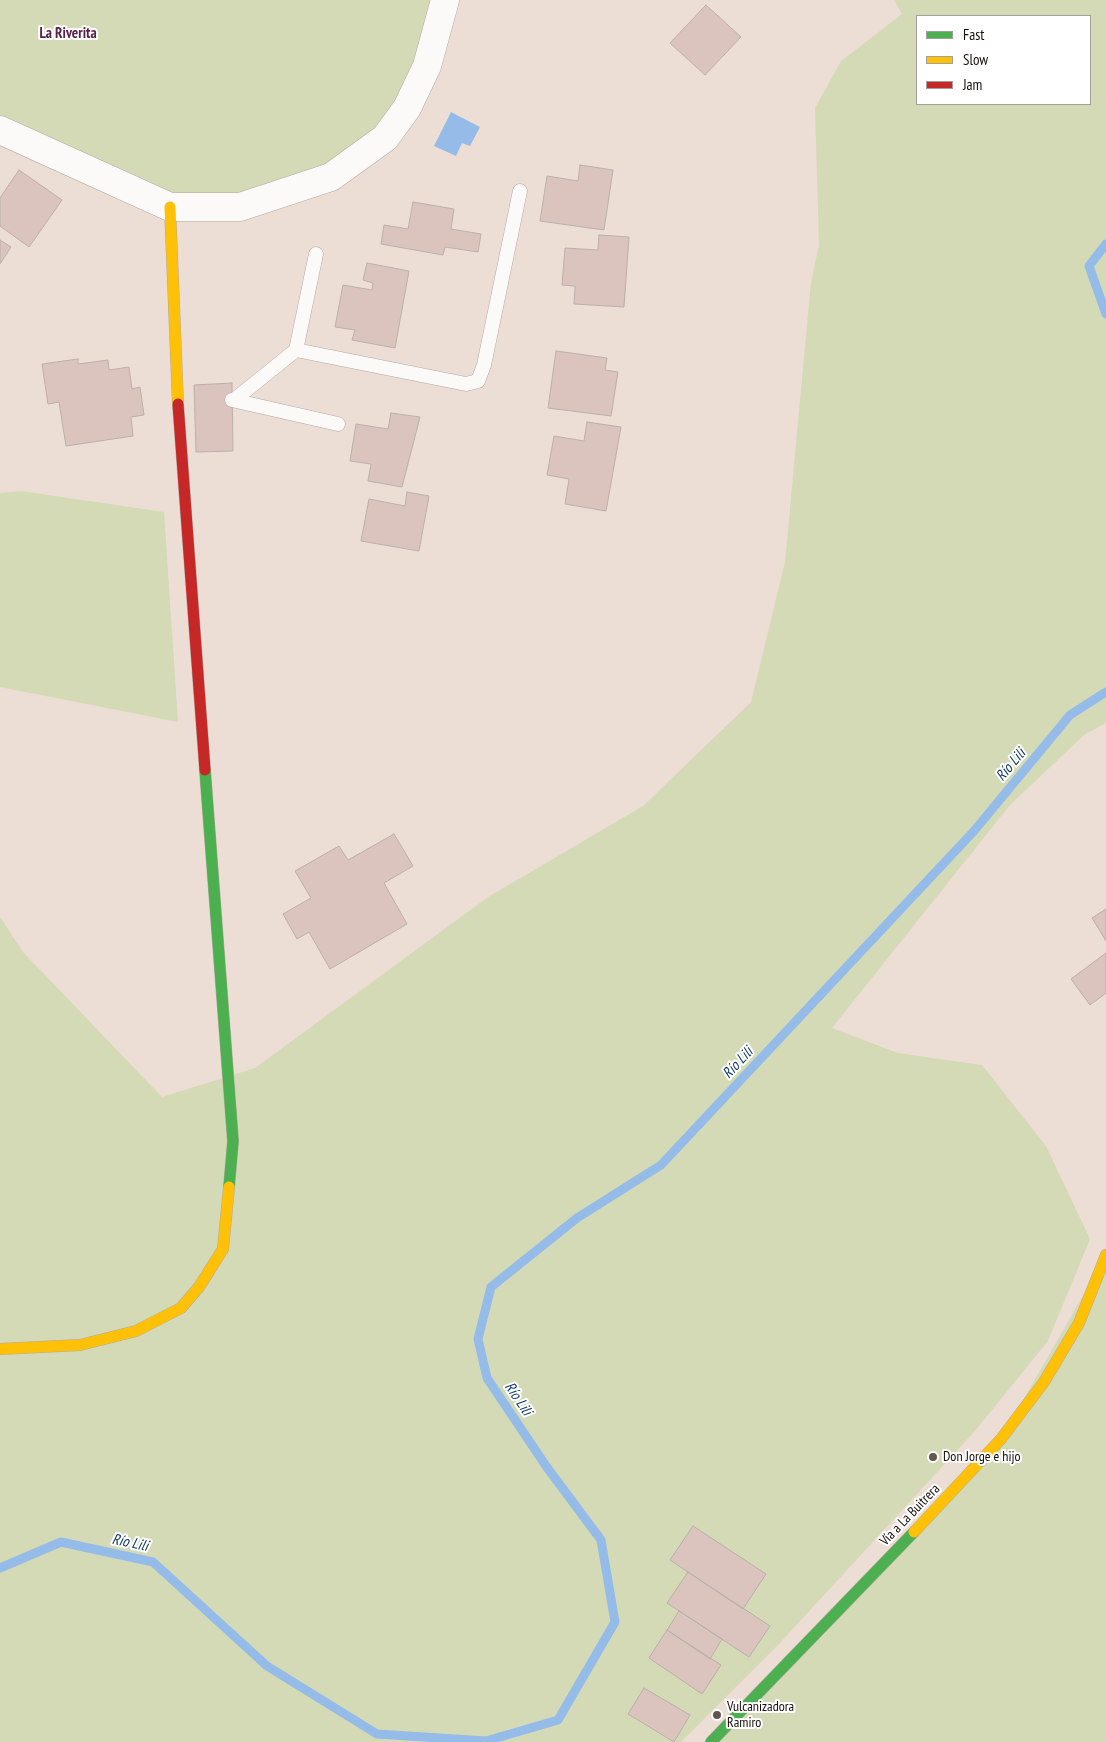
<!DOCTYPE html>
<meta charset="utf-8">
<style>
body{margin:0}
#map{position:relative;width:1106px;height:1742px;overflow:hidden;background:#ecded5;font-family:"PT Sans Narrow",sans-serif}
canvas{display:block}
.legend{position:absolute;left:916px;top:15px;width:175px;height:90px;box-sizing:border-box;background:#fff;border:1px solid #a29f9d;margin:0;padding:6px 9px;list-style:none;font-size:15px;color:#160e09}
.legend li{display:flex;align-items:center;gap:10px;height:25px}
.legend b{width:25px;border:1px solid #a29f9d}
</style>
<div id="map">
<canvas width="1106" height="1742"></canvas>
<ul class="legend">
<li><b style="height:6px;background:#4caf50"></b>Fast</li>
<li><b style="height:6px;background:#ffc107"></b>Slow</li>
<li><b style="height:6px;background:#c62828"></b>Jam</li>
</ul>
</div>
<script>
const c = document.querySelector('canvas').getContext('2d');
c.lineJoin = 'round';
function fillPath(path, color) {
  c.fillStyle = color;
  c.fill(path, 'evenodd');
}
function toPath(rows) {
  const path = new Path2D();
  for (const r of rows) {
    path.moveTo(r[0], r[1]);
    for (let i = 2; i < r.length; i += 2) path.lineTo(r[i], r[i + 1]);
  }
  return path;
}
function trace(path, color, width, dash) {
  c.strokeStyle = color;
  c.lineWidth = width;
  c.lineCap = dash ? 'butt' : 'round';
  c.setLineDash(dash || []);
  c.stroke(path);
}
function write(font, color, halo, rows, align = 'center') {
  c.font = font + ' "PT Sans Narrow",sans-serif';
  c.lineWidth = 4;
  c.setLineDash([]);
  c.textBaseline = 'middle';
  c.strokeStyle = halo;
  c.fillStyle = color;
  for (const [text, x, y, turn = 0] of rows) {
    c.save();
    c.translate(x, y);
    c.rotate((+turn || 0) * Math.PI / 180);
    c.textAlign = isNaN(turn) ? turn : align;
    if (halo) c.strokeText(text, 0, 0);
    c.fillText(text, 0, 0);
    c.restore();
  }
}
fillPath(toPath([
 [0,0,445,0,407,108,331,177,170,207,0,130],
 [894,0,1106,0,1106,723,1084,735,1010,805,832,1028,898,1053,982,1065,1046,1146,1090,1239,1048,1341,975,1431,779,1644,681,1742,0,1742,0,917,23,952,162,1097,255,1068,488,897,643,806,751,702,785,562,811,282,819,245,815,108,841,61,902,14],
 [917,16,1090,16,1090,104,917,104],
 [21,491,164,512,178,722,0,687,0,493],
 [1106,1255,1106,1742,711,1742,1001,1439]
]), '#d4dab6');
fillPath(toPath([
 [451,112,480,127,470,146,462,143,456,156,434,146]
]), '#95bbe9');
trace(toPath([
 [1106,244,1089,266,1106,314],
 [0,1568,61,1542,153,1562,267,1666,377,1734,486,1741,558,1720,615,1622,601,1540,546,1466,487,1378,478,1339,491,1287,577,1218,661,1165,974,831,1070,715,1106,692]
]), '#95bbe9', 9);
const building = toPath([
 [706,5,741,37,705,75,670,43,706,5],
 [580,165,613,170,604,230,540,221,547,176,578,181,580,165],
 [19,170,62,200,29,247,0,226,0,198,19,170],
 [413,202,454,209,451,229,481,234,478,252,445,247,443,255,381,244,384,225,408,229,413,202],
 [599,235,629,237,624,307,574,304,575,286,562,285,565,248,598,250,599,235],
 [0,240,11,247,0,264,0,240],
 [367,263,409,271,395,348,352,340,355,330,335,327,343,285,372,290,373,283,363,280,367,263],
 [556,351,607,358,605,370,618,372,611,416,548,408,556,351],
 [78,359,78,364,108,360,109,370,129,367,132,389,140,387,144,415,131,417,133,436,66,446,59,402,48,404,42,364,78,359],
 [232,383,233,451,196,452,194,385,232,383],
 [391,413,420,417,402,487,368,481,371,464,350,461,356,424,388,429,391,413],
 [587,422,621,427,606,511,565,504,569,479,547,475,554,436,584,441,587,422],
 [407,492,429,496,419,551,361,541,369,499,405,506,407,492],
 [394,834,413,866,384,883,407,924,330,969,309,932,297,939,283,914,311,898,295,871,339,846,348,860,394,834],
 [1106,909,1106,941,1092,918,1106,909],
 [1106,953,1106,993,1090,1005,1071,979,1106,953],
 [693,1526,766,1574,743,1609,670,1560,693,1526],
 [688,1572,770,1626,749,1657,667,1603,688,1572],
 [679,1611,722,1639,710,1659,667,1630,679,1611],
 [667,1630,721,1665,702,1694,649,1658,667,1630],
 [644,1688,690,1715,674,1742,628,1714,644,1688]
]);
fillPath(building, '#dac4bd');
trace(building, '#bbafaa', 1);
const lane = toPath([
 [296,350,316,254],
 [232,400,338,424],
 [234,400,296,350,466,384,478,381,484,365,520,191]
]);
const street = toPath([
 [0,130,170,207,240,207,331,177,385,138,407,108,427,66,445,0]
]);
const fast = toPath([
 [205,770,233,1141,229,1187],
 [711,1742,914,1532]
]);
const slow = toPath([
 [170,207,178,404],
 [0,1349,80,1345,136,1331,181,1308,199,1287,223,1249,229,1187],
 [914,1532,1001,1439,1044,1382,1079,1323,1106,1255]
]);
const jam = toPath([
 [178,404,205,770]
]);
trace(lane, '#b4a9a2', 15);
trace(street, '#b4a9a2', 29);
trace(fast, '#b4a9a2', 12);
trace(slow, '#b4a9a2', 12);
trace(jam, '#b4a9a2', 12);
trace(lane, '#fcfaf9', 14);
trace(street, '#fcfaf9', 28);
trace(fast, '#4caf50', 11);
trace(slow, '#ffc107', 11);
trace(jam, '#c62828', 11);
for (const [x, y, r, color] of [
 [933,1457,5,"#615750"],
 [717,1715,5,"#615750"]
]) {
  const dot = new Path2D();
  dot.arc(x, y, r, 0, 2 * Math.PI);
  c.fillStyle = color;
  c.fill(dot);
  trace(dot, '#fff', 2);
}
write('14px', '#160e09', '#fff', [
 ["Don Jorge e hijo",943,1457],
 ["Vulcanizadora",727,1707],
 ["Ramiro",727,1723]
], 'left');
write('14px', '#160e09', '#fff', [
 ["Vía a La Buitrera",910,1515,-46]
]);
write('bold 15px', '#5a214b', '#fff', [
 ["La Riverita",68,34]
]);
write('italic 15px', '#113b67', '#fff', [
 ["Río Lili",1011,765,-50],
 ["Río Lili",738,1063,-47],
 ["Río Lili",518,1399,56],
 ["Río Lili",130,1543,12]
]);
</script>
